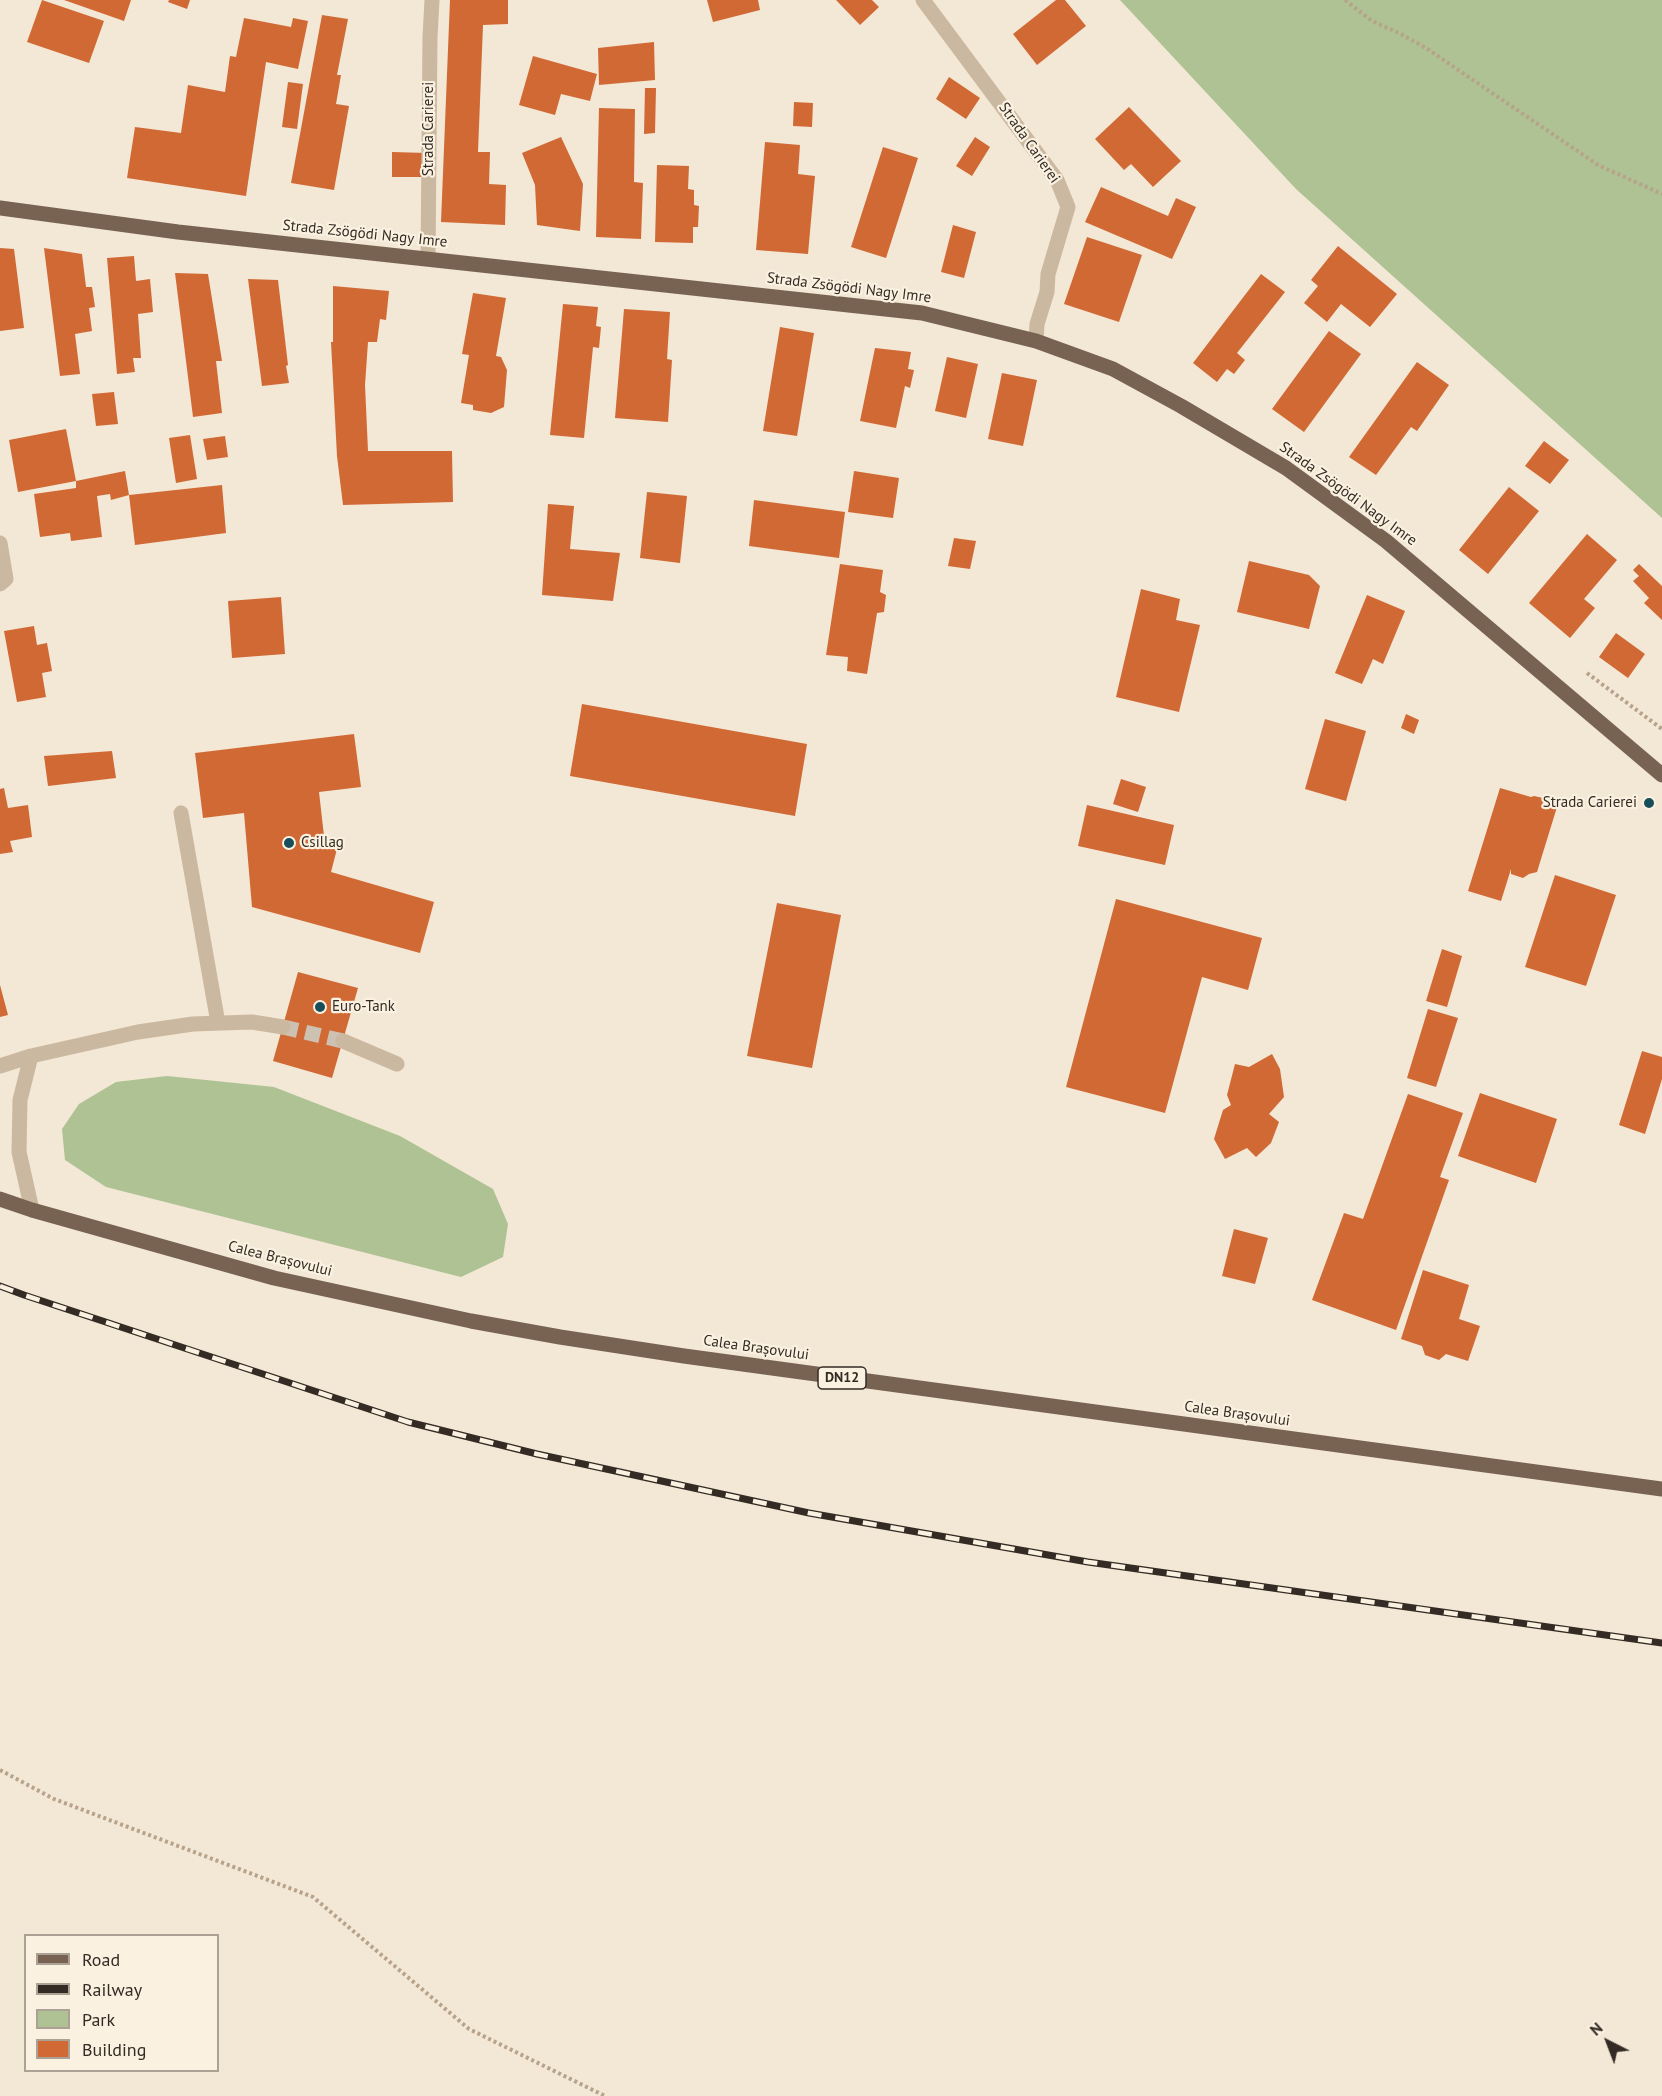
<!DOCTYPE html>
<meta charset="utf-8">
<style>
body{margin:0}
#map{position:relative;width:1662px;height:2096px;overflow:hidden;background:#f3e7d5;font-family:"PT Sans",sans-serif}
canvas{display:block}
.legend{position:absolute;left:24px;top:1934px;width:195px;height:138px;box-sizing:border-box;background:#faf1e1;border:2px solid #aba295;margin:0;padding:8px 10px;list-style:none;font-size:18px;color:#342b24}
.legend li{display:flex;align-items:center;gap:12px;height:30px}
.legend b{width:30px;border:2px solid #aba295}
.north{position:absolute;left:1578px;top:2012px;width:60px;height:60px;-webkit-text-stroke:4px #faf1e1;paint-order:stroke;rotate:318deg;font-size:16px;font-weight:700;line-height:24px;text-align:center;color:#342b24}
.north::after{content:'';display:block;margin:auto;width:21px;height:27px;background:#342b24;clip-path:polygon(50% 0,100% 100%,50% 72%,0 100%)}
</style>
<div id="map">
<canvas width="1662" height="2096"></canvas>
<ul class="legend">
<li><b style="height:8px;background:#786353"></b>Road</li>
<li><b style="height:8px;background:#342b24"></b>Railway</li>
<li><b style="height:16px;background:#aec294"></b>Park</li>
<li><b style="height:16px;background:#d16935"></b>Building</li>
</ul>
<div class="north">N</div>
</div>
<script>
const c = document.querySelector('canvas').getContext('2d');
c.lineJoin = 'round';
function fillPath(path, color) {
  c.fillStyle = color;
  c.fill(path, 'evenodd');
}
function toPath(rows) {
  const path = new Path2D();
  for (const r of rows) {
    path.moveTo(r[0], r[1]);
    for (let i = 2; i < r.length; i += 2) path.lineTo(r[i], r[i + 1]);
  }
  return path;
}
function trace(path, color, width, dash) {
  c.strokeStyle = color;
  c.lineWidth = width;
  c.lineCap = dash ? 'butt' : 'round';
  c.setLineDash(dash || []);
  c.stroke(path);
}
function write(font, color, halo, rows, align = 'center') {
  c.font = font + ' "PT Sans",sans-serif';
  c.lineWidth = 4.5;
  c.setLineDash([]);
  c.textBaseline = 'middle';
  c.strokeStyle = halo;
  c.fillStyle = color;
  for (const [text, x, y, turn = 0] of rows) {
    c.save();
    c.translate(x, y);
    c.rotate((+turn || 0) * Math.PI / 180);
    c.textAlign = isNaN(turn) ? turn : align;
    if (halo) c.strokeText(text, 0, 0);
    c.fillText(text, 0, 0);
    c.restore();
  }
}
fillPath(toPath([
 [1120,0,1662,0,1662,518,1296,189],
 [167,1076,274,1087,400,1136,493,1189,508,1224,503,1257,461,1277,106,1187,65,1160,62,1129,79,1104,116,1082]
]), '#aec294');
fillPath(toPath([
 [42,0,104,21,89,63,27,42],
 [64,0,131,0,124,21],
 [169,0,190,0,187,9,168,2],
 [450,0,508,0,508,24,483,25,478,152,490,152,489,184,506,185,505,225,441,222],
 [707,0,758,0,760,10,713,22],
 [836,0,872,0,879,7,860,25],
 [1056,0,1065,0,1086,26,1037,65,1013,34],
 [322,15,348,19,337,75,341,75,336,104,349,106,334,190,291,183],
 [244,18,291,27,293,18,308,21,298,69,266,62,246,196,127,178,135,127,181,133,188,85,225,92,230,56,236,57],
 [654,42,655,80,599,85,598,48],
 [533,56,597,74,590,101,561,94,555,115,519,105],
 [949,77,980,98,966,119,936,99],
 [288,82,303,84,297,129,282,127],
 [645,88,656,88,655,133,644,134],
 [794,102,813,103,812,127,793,126],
 [1129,107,1181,161,1153,187,1131,164,1124,170,1095,139],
 [599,108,635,109,634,182,643,183,641,239,596,237],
 [561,137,583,184,580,231,537,225,535,185,522,153],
 [975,137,990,147,972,176,956,166],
 [765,142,800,145,798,174,815,176,808,254,756,250],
 [883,147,918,158,886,258,851,247],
 [392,152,427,153,426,177,392,177],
 [657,165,689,166,688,189,694,190,694,205,699,206,698,227,693,227,693,243,655,242],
 [1101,187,1168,216,1176,198,1196,207,1172,259,1085,222],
 [953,225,976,232,964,278,941,272],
 [1087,237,1142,255,1119,322,1064,304],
 [1338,246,1397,294,1370,327,1341,304,1327,322,1304,303,1318,286,1311,280],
 [0,248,14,249,24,328,0,331],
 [44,248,82,254,86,287,92,287,95,307,89,308,92,331,75,334,80,374,60,376],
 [134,256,136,281,150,279,153,312,138,314,141,358,133,358,135,372,117,374,107,258],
 [175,273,208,274,222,361,216,361,222,413,193,417],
 [1261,274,1285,292,1237,353,1245,360,1234,374,1227,369,1217,382,1193,363],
 [248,279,278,280,288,365,286,366,289,383,262,386],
 [333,286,389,291,386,320,380,319,377,342,368,342,365,385,368,451,452,451,453,502,343,505,337,456,331,342,333,342],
 [473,293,506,298,496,356,501,357,507,370,504,407,491,413,473,410,473,405,461,403,469,355,462,354],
 [563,304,598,307,596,326,601,327,599,348,593,347,584,438,550,435],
 [624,309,670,312,667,359,672,360,668,422,615,418],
 [780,327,814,333,797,436,763,431],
 [1329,331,1361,354,1304,432,1272,409],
 [875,348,911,352,908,369,914,370,910,388,905,386,896,428,860,421],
 [947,357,978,364,966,418,935,411],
 [1417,362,1449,385,1417,431,1411,427,1376,475,1349,457],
 [1002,373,1037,380,1023,446,988,439],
 [114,392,118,424,96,426,92,394],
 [66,429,76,481,125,471,129,495,222,485,226,533,135,545,129,495,111,500,110,494,97,496,102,537,71,541,70,533,40,537,34,494,76,488,76,481,18,492,9,440],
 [190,435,197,479,176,483,169,438],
 [225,436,228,457,207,460,203,439],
 [1544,441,1569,460,1550,484,1525,466],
 [854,471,899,478,893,518,848,512],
 [1509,487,1539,511,1488,574,1459,550],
 [647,492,687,496,680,563,640,558],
 [754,500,845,512,839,558,749,546],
 [548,504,574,506,570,549,620,553,613,601,542,595],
 [1587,534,1617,560,1584,599,1595,608,1570,638,1529,603],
 [954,538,976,541,970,569,948,566],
 [1249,561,1309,575,1320,586,1309,629,1237,612],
 [840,564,883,570,880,592,886,595,884,612,877,613,867,674,847,671,848,657,826,655],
 [1639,564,1662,586,1662,620,1644,603,1649,598,1633,581,1639,576,1633,570],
 [1141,589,1180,599,1176,620,1200,625,1179,712,1116,697],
 [1367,595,1405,611,1383,664,1373,659,1362,684,1335,673],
 [281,597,285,654,232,658,228,601],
 [34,626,37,645,47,643,52,671,42,673,46,697,17,702,4,631],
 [1616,633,1645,654,1628,678,1599,657],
 [582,704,807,744,795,816,570,776],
 [1406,714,1419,720,1414,734,1401,728],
 [1325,719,1366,731,1346,801,1305,789],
 [354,734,361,787,319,792,324,836,337,849,331,872,434,902,420,953,252,907,244,813,203,818,195,753],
 [112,751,116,778,48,786,44,756],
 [1121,779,1146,787,1138,812,1113,804],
 [4,788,8,808,28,805,32,837,10,841,13,852,0,854,0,789],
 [1500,788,1531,797,1534,796,1543,798,1545,802,1557,807,1537,872,1529,874,1523,878,1511,874,1511,869,1501,901,1468,891],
 [1087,805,1174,825,1165,865,1078,846],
 [1555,875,1616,895,1586,986,1525,967],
 [1116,899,1262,938,1248,990,1202,977,1165,1113,1066,1087],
 [777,903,841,915,812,1068,747,1056],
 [1442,949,1462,956,1447,1007,1426,1001],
 [298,972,358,988,332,1078,273,1061],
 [0,985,8,1015,0,1017],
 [1428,1009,1458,1018,1436,1087,1407,1078],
 [1642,1051,1662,1057,1662,1079,1645,1134,1619,1125],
 [1272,1054,1280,1069,1284,1097,1269,1114,1279,1122,1271,1143,1256,1157,1247,1148,1225,1159,1214,1139,1223,1110,1231,1105,1227,1095,1235,1064,1249,1067],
 [1480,1093,1557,1119,1536,1183,1458,1156],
 [1408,1094,1463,1113,1440,1177,1449,1180,1396,1330,1312,1300,1344,1213,1363,1219],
 [1234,1229,1268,1238,1255,1284,1222,1276],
 [1423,1270,1469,1285,1459,1319,1480,1326,1468,1361,1446,1354,1439,1360,1425,1355,1422,1346,1401,1339]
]), '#d16935');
trace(toPath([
 [283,1027,343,1041]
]), '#cdc1b2', 15, [15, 8]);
trace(toPath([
 [1345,0,1372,21,1399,33,1426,48,1598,165,1662,194],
 [1587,673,1662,729],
 [0,1770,54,1799,313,1897,469,2029,605,2096]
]), '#b7a28a', 4, [3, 3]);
trace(toPath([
 [923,0,1057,180,1068,207,1048,274,1047,292,1037,324,1036,341],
 [428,258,430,37,432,0],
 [0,543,6,579,0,584],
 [181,813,218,1023],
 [343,1041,397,1064],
 [31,1056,20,1100,19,1152,32,1210],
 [0,1066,31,1056,138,1032,193,1024,252,1022,283,1027]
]), '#cbb8a0', 15);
trace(toPath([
 [0,208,178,232,922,313,1036,341,1113,369,1181,406,1286,468,1386,541,1662,775],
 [0,1199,32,1210,274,1278,471,1321,560,1337,684,1356,1662,1489]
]), '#786353', 15);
const rail = toPath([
 [0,1286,24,1295,408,1422,537,1454,809,1513,1088,1562,1662,1643]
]);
trace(rail, '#342b24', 7);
trace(rail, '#faf1e1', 4.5, [14]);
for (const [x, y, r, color] of [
 [1649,803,6,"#174e59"],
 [289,843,6,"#174e59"],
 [320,1007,6,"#174e59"]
]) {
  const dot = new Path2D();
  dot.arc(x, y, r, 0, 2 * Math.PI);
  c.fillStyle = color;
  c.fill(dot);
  trace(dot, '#faf1e1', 2);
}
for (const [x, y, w] of [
 [842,1378,48]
]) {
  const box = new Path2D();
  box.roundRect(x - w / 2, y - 11, w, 22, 4.5);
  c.fillStyle = '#faf1e1';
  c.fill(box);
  trace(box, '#342b24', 1.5);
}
write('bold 14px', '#342b24', null, [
 ["DN12",842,1378]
]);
write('15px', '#342b24', '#faf1e1', [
 ["Strada Carierei",429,129,-90],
 ["Strada Carierei",1029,143,55],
 ["Strada Zsögödi Nagy Imre",365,234,6],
 ["Strada Zsögödi Nagy Imre",849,288,7],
 ["Strada Zsögödi Nagy Imre",1348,494,36],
 ["Calea Brașovului",280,1259,14],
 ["Calea Brașovului",756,1348,8],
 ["Calea Brașovului",1237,1414,8]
]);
write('15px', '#342b24', '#faf1e1', [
 ["Strada Carierei",1637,803,"right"],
 ["Csillag",301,843],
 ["Euro-Tank",332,1007]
], 'left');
</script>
